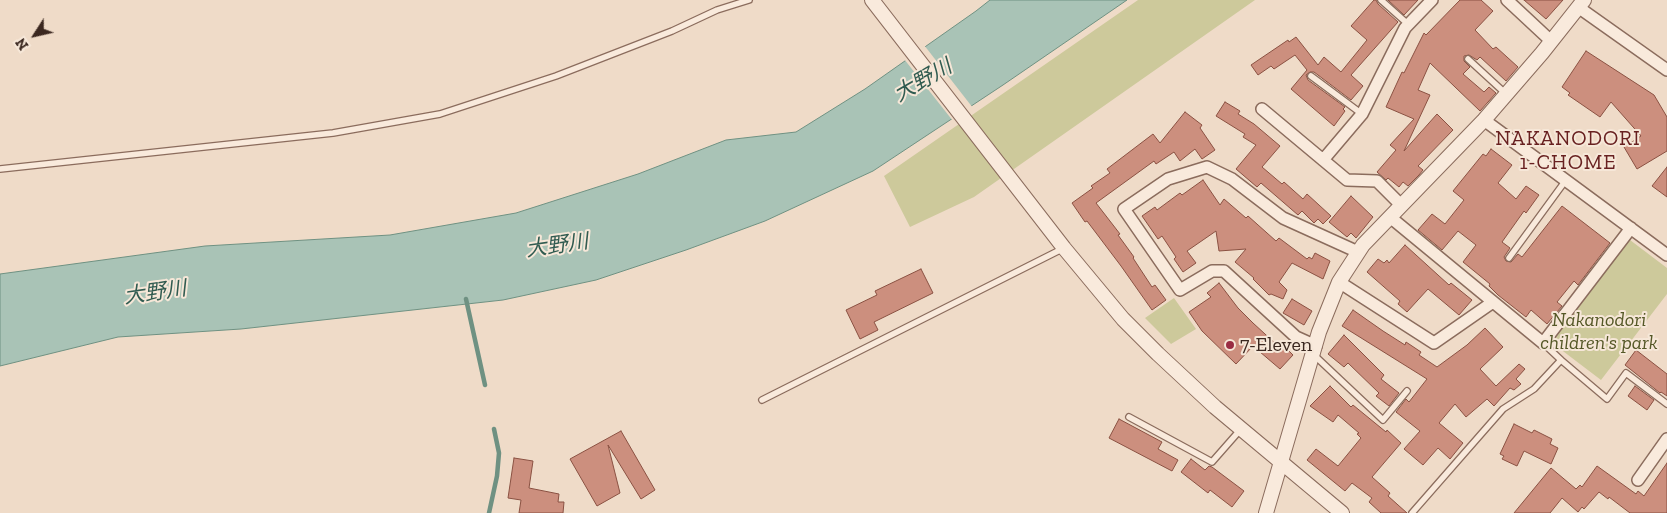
<!DOCTYPE html>
<meta charset="utf-8">
<style>
body{margin:0}
#map{position:relative;width:1667px;height:513px;overflow:hidden;background:#efdbc8;font-family:"Zilla Slab",serif}
canvas{display:block}
.north{position:absolute;left:10px;top:10px;width:50px;height:50px;-webkit-text-stroke:4px #f6e7d8;paint-order:stroke;rotate:235deg;font-size:14px;font-weight:700;line-height:20px;text-align:center;color:#3b2820}
.north::after{content:'';display:block;margin:auto;width:18px;height:22px;background:#3b2820;clip-path:polygon(50% 0,100% 100%,50% 72%,0 100%)}
</style>
<div id="map">
<canvas width="1667" height="513"></canvas>
<div class="north">N</div>
</div>
<script>
const c = document.querySelector('canvas').getContext('2d');
c.lineJoin = 'round';
function fillPath(path, color) {
  c.fillStyle = color;
  c.fill(path, 'evenodd');
}
function toPath(rows) {
  const path = new Path2D();
  for (const r of rows) {
    path.moveTo(r[0], r[1]);
    for (let i = 2; i < r.length; i += 2) path.lineTo(r[i], r[i + 1]);
  }
  return path;
}
function trace(path, color, width, dash) {
  c.strokeStyle = color;
  c.lineWidth = width;
  c.lineCap = dash ? 'butt' : 'round';
  c.setLineDash(dash || []);
  c.stroke(path);
}
function write(font, color, halo, rows, align = 'center') {
  c.font = font + ' "Zilla Slab","Noto Sans JP",serif';
  c.lineWidth = 4;
  c.setLineDash([]);
  c.textBaseline = 'middle';
  c.strokeStyle = halo;
  c.fillStyle = color;
  for (const [text, x, y, turn = 0] of rows) {
    c.save();
    c.translate(x, y);
    c.rotate((+turn || 0) * Math.PI / 180);
    c.textAlign = isNaN(turn) ? turn : align;
    if (halo) c.strokeText(text, 0, 0);
    c.fillText(text, 0, 0);
    c.restore();
  }
}
fillPath(toPath([
 [1138,0,1255,0,974,197,910,227,884,176],
 [1630,240,1667,268,1667,294,1601,380,1551,342],
 [1174,298,1196,329,1171,344,1145,318]
]), '#cdc99b');
const water = toPath([
 [990,0,1127,0,1003,85,873,171,765,221,686,250,596,280,503,300,241,329,118,337,0,366,0,274,205,246,390,235,516,213,638,174,726,140,796,132,865,89,976,11,990,0]
]);
fillPath(water, '#a9c3b6');
trace(water, '#6f9182', 1);
fillPath(toPath([
 [924,45,973,108,953,121,904,59]
]), '#efdbc8');
trace(toPath([
 [466,299,485,385],
 [489,513,497,476,499,453,494,429]
]), '#6f9182', 4.5);
const building = toPath([
 [1374,0,1376,0,1378,4,1398,22,1351,75,1363,86,1351,100,1314,72,1310,72,1306,75,1308,80,1345,107,1343,109,1345,111,1334,126,1291,89,1307,70,1295,55,1274,69,1271,66,1258,75,1251,65,1288,40,1289,42,1296,37,1318,65,1324,57,1341,72,1367,40,1351,26,1374,0],
 [1388,0,1418,0,1404,15,1388,0],
 [1460,0,1481,0,1493,11,1475,30,1493,49,1496,47,1518,67,1506,81,1480,57,1477,60,1469,55,1464,56,1464,61,1470,67,1463,74,1484,92,1489,87,1496,93,1480,111,1430,63,1418,90,1430,95,1404,151,1437,114,1453,130,1418,166,1423,170,1419,175,1408,186,1403,182,1399,187,1388,178,1386,180,1377,172,1396,150,1390,145,1414,119,1386,107,1402,72,1404,73,1424,33,1426,35,1460,0],
 [1524,0,1563,0,1546,19,1524,0],
 [1586,51,1654,95,1667,117,1667,151,1637,169,1624,147,1641,136,1611,102,1600,117,1568,95,1570,93,1562,87,1586,51],
 [1225,102,1240,111,1238,114,1254,124,1280,146,1262,167,1282,184,1284,182,1303,199,1307,194,1331,216,1323,224,1318,219,1314,223,1302,211,1298,215,1261,183,1257,187,1236,169,1256,145,1243,137,1245,134,1216,116,1225,102],
 [1185,112,1202,125,1200,128,1215,150,1202,159,1195,149,1180,161,1174,152,1156,164,1154,161,1096,203,1120,234,1118,235,1134,257,1133,258,1152,287,1155,285,1166,300,1152,310,1121,266,1087,221,1085,222,1072,203,1093,188,1091,186,1110,173,1107,169,1153,134,1160,143,1185,112],
 [1491,149,1512,165,1498,183,1516,199,1526,186,1539,195,1526,213,1524,211,1502,242,1510,248,1504,257,1506,261,1511,262,1518,254,1522,257,1562,206,1610,243,1578,285,1574,281,1557,302,1562,306,1547,324,1531,310,1526,317,1498,295,1489,286,1490,284,1463,262,1476,245,1458,231,1442,250,1418,230,1432,214,1445,224,1464,200,1453,191,1483,154,1486,156,1491,149],
 [1667,167,1667,197,1652,186,1667,167],
 [1203,180,1220,205,1224,199,1246,218,1248,216,1276,241,1279,238,1307,259,1309,257,1312,259,1315,253,1330,261,1323,279,1292,263,1279,282,1287,290,1283,299,1271,294,1269,295,1253,279,1254,278,1235,262,1246,249,1219,251,1216,231,1187,251,1196,263,1183,272,1174,259,1176,257,1162,236,1158,239,1142,216,1155,207,1157,210,1180,193,1182,195,1203,180],
 [1351,196,1373,217,1356,238,1351,233,1347,237,1329,222,1351,196],
 [1405,245,1449,285,1451,283,1472,300,1459,315,1428,289,1407,312,1398,304,1400,301,1367,272,1378,259,1384,263,1387,260,1389,263,1405,245],
 [921,269,933,293,874,322,878,330,860,339,846,310,877,295,875,291,921,269],
 [1219,283,1238,308,1253,323,1277,345,1280,342,1293,355,1280,369,1253,346,1236,364,1202,331,1189,312,1211,297,1207,293,1219,283],
 [1292,299,1312,311,1304,325,1283,313,1292,299],
 [1353,310,1383,331,1405,345,1406,342,1421,352,1419,355,1437,367,1467,345,1485,328,1503,347,1480,369,1496,386,1519,364,1525,369,1516,379,1521,384,1514,390,1510,388,1494,406,1487,399,1466,417,1455,404,1439,423,1463,443,1450,459,1438,448,1423,465,1404,449,1420,431,1396,412,1406,399,1409,402,1427,379,1342,326,1353,310],
 [1344,335,1384,375,1381,379,1399,393,1389,406,1376,396,1379,393,1348,363,1344,367,1328,354,1344,335],
 [1636,350,1667,374,1667,396,1661,392,1660,393,1625,365,1636,350],
 [1330,386,1351,407,1353,405,1386,432,1387,430,1401,443,1372,477,1390,493,1388,496,1407,513,1381,513,1369,502,1372,498,1352,483,1345,491,1307,460,1316,449,1338,466,1361,438,1357,434,1359,433,1338,415,1333,422,1310,406,1330,386],
 [1635,386,1654,400,1647,410,1628,396,1635,386],
 [1119,419,1162,442,1158,449,1178,460,1172,471,1109,438,1119,419],
 [1514,424,1532,433,1534,430,1552,439,1550,444,1558,448,1551,464,1524,451,1517,466,1502,459,1504,456,1500,454,1514,424],
 [621,431,655,490,641,499,608,445,620,493,597,506,570,459,621,431],
 [514,458,533,461,529,488,559,494,558,502,564,502,563,513,519,513,521,500,508,498,514,458],
 [1191,459,1205,470,1209,466,1212,467,1244,491,1232,507,1210,490,1208,493,1181,472,1191,459],
 [1667,463,1667,513,1630,513,1609,497,1608,499,1599,492,1584,509,1582,507,1578,512,1562,498,1550,513,1514,513,1551,468,1576,489,1580,485,1582,487,1597,466,1636,494,1638,491,1644,496,1667,463]
]);
fillPath(building, '#cc8f7e');
trace(building, '#8a5142', 1);
const service = toPath([
 [1381,0,1409,25],
 [1468,59,1505,93],
 [1311,76,1362,114],
 [0,169,333,133,440,114,556,76,672,31,717,10,749,0],
 [1509,258,1566,180],
 [1314,355,1383,420,1407,391],
 [1561,360,1607,399,1626,373,1667,404],
 [762,400,1064,248],
 [1129,417,1212,462,1241,429],
 [1412,513,1503,409,1534,389,1561,360,1543,343]
]);
const minor = toPath([
 [1507,0,1551,41],
 [1578,7,1667,70],
 [1262,109,1347,180,1377,181,1401,205],
 [1484,120,1667,255],
 [1323,160,1362,114,1405,28,1432,0],
 [1390,217,1543,343,1631,228],
 [1339,282,1434,343,1493,302],
 [1316,346,1296,337,1224,271,1212,271,1180,290,1124,209,1168,179,1207,167,1232,179,1283,218,1358,252],
 [1638,480,1667,439]
]);
const tertiary = toPath([
 [872,0,1064,248,1123,319,1158,354,1215,407,1342,513],
 [1266,513,1319,332,1339,282,1363,245,1484,120,1542,53,1584,0]
]);
trace(service, '#8b6c5d', 8);
trace(minor, '#8b6c5d', 14);
trace(tertiary, '#8b6c5d', 16);
trace(service, '#f9eadc', 5.5);
trace(minor, '#f9eadc', 11);
trace(tertiary, '#f9eadc', 14);
for (const [x, y, r, color] of [
 [1230,345,5,"#9a2d43"]
]) {
  const dot = new Path2D();
  dot.arc(x, y, r, 0, 2 * Math.PI);
  c.fillStyle = color;
  c.fill(dot);
  trace(dot, '#f6e7d8', 2);
}
write('italic 20px', '#555827', '#f6e7d8', [
 ["Nakanodori",1599,320],
 ["children's park",1599,343]
]);
write('20px', '#3b2820', '#f6e7d8', [
 ["7-Eleven",1240,345]
], 'left');
write('italic 21px', '#305b50', '#f6e7d8', [
 ["大野川",923,81,-30],
 ["大野川",557,246,-8],
 ["大野川",155,293,-8]
]);
c.letterSpacing = '1px';
write('21px', '#682020', '#f6e7d8', [
 ["NAKANODORI",1568,139],
 ["1-CHOME",1568,163]
]);
c.letterSpacing = '0px';
</script>
